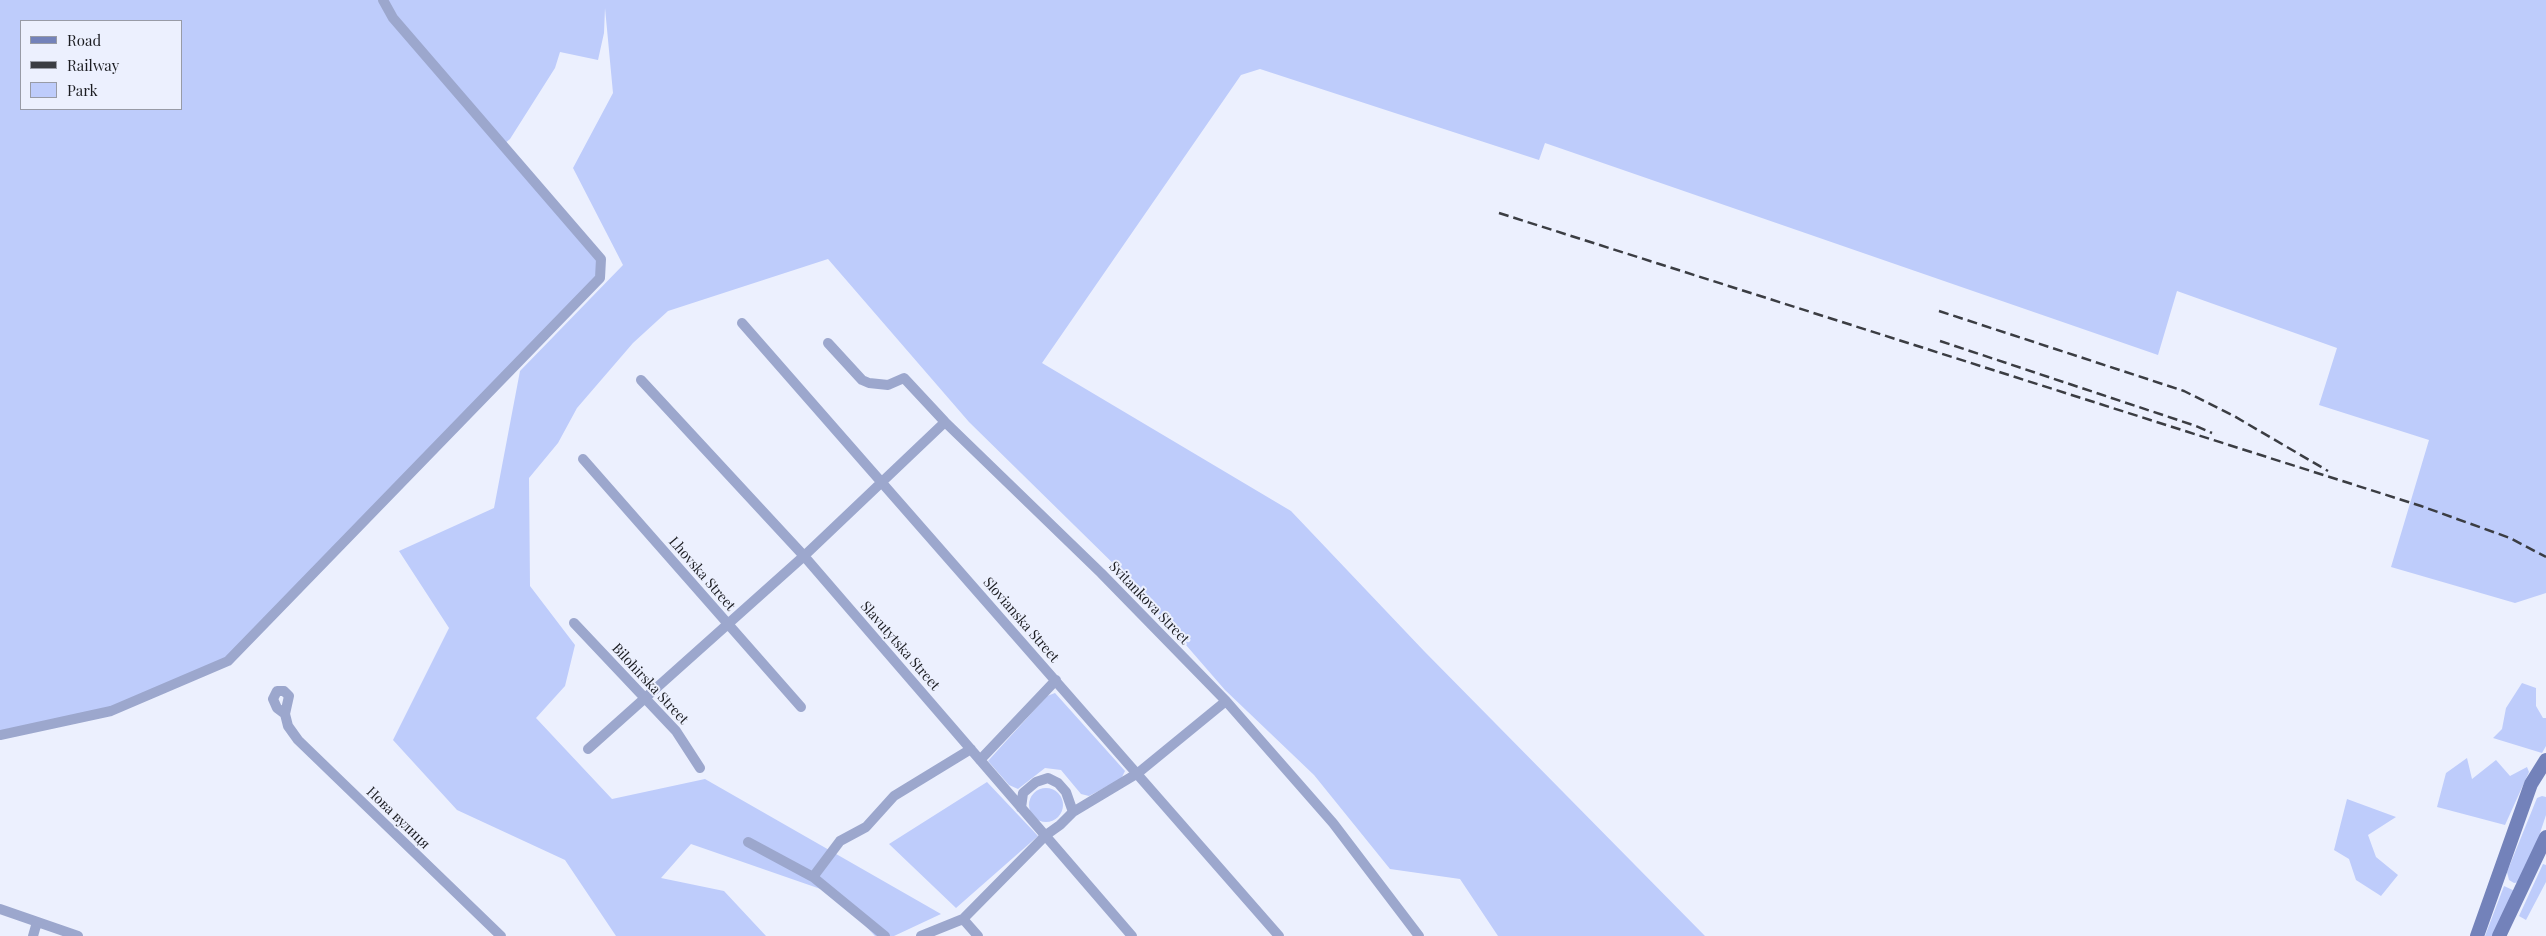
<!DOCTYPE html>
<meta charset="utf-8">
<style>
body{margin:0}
#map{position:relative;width:2546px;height:936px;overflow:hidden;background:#ecf0fe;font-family:"Playfair Display",serif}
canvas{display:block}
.legend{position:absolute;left:20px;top:20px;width:162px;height:90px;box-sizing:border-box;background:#ecf0fe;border:1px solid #989ba6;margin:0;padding:6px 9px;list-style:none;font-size:15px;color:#1b1c21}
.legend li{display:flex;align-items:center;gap:10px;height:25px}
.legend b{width:25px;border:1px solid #989ba6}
</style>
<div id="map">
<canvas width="2546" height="936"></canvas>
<ul class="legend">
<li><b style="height:6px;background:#7382ba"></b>Road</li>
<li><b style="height:6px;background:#3b3d43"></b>Railway</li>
<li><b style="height:14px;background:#beccfb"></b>Park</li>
</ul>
</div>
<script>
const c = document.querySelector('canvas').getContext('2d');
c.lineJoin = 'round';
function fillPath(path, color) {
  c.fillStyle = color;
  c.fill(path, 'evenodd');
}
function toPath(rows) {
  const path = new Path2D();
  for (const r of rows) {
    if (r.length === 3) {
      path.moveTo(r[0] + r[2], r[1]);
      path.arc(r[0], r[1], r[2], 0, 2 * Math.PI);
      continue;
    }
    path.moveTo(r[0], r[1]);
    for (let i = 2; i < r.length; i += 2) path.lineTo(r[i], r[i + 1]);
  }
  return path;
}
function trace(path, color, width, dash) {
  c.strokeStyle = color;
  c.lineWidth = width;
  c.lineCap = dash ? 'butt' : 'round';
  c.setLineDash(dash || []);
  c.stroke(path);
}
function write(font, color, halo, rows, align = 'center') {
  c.font = font + ' "Playfair Display",serif';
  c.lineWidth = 4;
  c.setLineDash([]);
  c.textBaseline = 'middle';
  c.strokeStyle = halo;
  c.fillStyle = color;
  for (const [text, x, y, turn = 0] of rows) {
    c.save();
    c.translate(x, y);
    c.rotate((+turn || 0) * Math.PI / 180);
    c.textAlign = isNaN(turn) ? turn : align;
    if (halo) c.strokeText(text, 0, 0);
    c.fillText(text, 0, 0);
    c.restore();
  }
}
fillPath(toPath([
 [0,0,381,0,598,259,597,275,225,658,111,707,0,731],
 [21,21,181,21,181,109,21,109],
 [386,0,2546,0,2546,593,2515,603,2391,567,2429,440,2319,405,2337,348,2177,291,2158,355,1545,143,1539,160,1260,69,1241,75,1042,363,1291,511,1424,651,1705,936,1498,936,1460,879,1390,869,1314,775,1225,690,1127,577,969,422,828,259,668,311,633,343,577,408,558,443,529,478,530,586,575,645,565,686,536,718,612,799,705,779,941,914,894,936,875,936,835,894,691,844,661,878,724,891,766,936,616,936,565,860,457,810,393,740,449,628,399,551,494,508,520,371,623,265,573,168,613,93,605,8,604,33,598,60,560,52,555,68,510,139,504,144,393,16],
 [2522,683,2536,688,2536,706,2543,718,2546,718,2546,746,2542,753,2493,738,2502,729,2506,708],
 [1055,693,1125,771,1121,779,1089,796,1081,794,1061,770,1045,768,1018,789,1009,785,988,761,1047,696],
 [2467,758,2472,779,2496,760,2510,776,2527,767,2529,772,2505,825,2437,807,2446,773],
 [987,782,1038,836,956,908,889,844],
 [1046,805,17],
 [2542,796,2546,797,2546,815,2531,860,2520,882,2514,883,2509,880,2507,872,2537,798],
 [2347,799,2396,817,2368,835,2376,857,2398,875,2381,896,2356,880,2349,859,2334,850],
 [2543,864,2546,865,2546,882,2526,920,2519,916],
 [2504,886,2517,892,2494,936,2485,936]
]), '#beccfb');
trace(toPath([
 [742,323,1279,936],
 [828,343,862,380,869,383,888,385,904,378,945,422,1101,573,1226,701,1333,823,1419,936],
 [641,380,804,556,1132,936],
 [583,459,801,707],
 [574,623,676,731,700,768],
 [285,714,277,708,273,699,277,691,284,691,289,696,285,714,288,726,298,740,501,936],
 [0,735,111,711,228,661,600,278,601,259,393,18,383,0],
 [588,749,804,556,945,422],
 [980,760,1056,680],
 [1021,808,1023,793,1036,782,1048,778,1058,783,1066,792,1073,812],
 [748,842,813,877,885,936],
 [813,877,840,841,866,827,894,796,971,749],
 [0,909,78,936],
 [963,919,978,936],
 [33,936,37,922],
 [921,936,963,919,1046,835,1060,825,1073,812,1138,773,1226,701]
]), '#9ca7cd', 10);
trace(toPath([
 [2477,936,2531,784,2546,760],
 [2499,936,2546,837]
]), '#7382ba', 14);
trace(toPath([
 [1499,213,2421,506,2510,538,2546,557],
 [1939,311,2184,391,2234,416,2328,471],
 [1940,341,2196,426,2212,433]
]), '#3b3d43', 2.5, [10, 5]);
write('14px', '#1b1c21', '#ecf0fe', [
 ["Lhovska Street",702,574,49],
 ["Svitankova Street",1149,603,46],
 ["Slovianska Street",1021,620,49],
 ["Slavutytska Street",900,646,49],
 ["Bilohirska Street",650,684,47],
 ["Нова вулиця",398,818,44]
]);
</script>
